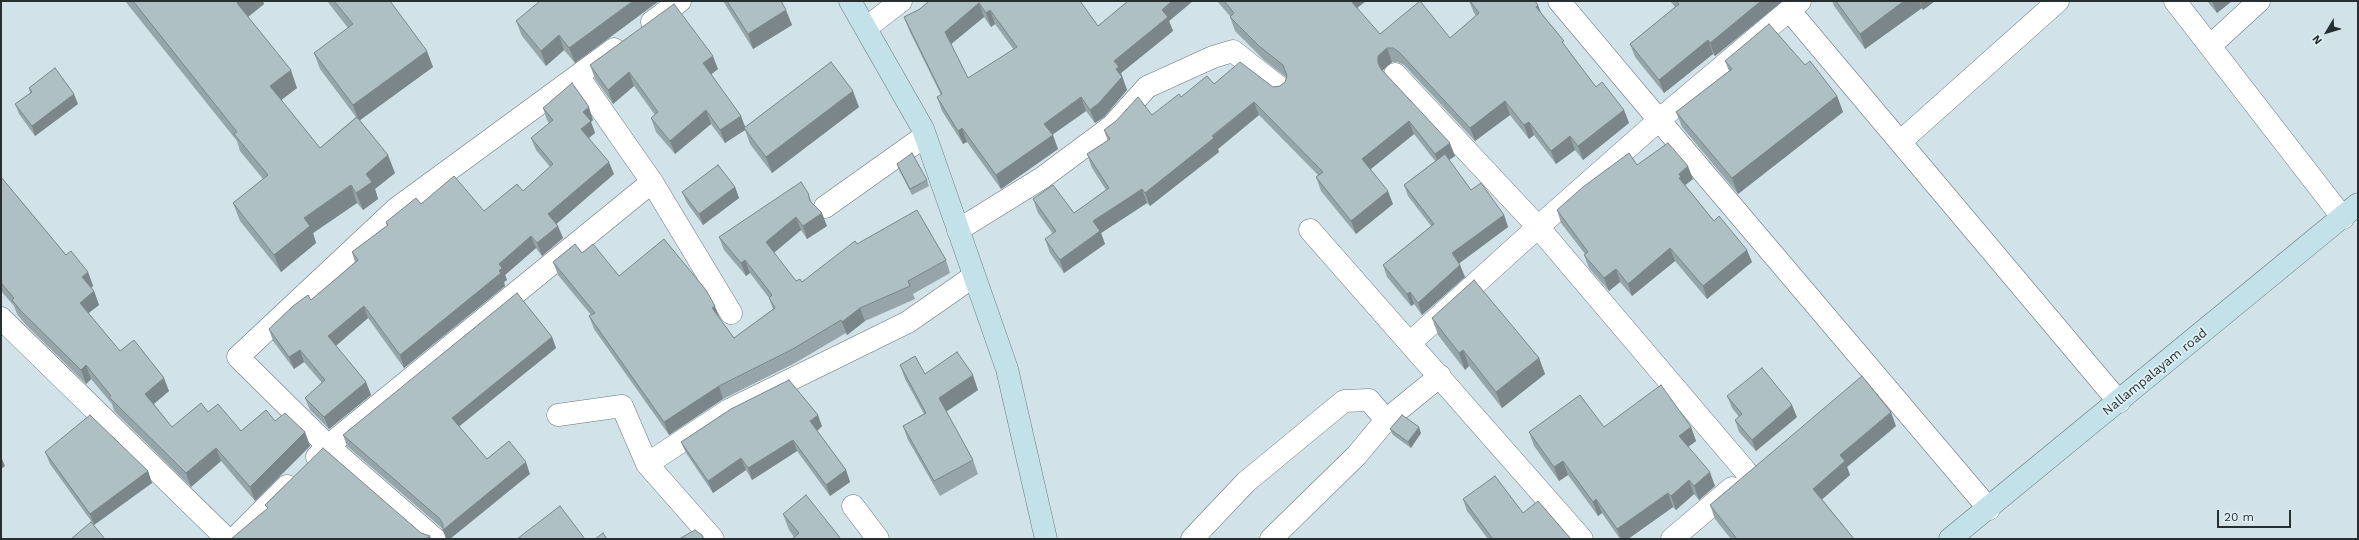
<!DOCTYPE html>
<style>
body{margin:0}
#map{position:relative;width:2359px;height:540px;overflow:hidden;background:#d1e3e8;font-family:"Work Sans",sans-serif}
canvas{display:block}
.frame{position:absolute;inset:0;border:2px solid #282f31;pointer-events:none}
.north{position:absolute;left:2307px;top:12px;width:40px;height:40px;-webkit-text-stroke:3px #def0f5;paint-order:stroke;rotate:232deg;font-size:11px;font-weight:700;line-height:16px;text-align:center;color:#282f31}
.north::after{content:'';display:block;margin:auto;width:14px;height:18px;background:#282f31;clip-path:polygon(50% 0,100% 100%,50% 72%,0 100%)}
.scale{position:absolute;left:2217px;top:510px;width:74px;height:18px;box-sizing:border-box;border:2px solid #282f31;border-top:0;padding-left:5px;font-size:12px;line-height:14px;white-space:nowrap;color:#282f31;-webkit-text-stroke:3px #def0f5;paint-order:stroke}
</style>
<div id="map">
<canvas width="2359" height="540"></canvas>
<div class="frame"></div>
<div class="north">N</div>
<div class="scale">20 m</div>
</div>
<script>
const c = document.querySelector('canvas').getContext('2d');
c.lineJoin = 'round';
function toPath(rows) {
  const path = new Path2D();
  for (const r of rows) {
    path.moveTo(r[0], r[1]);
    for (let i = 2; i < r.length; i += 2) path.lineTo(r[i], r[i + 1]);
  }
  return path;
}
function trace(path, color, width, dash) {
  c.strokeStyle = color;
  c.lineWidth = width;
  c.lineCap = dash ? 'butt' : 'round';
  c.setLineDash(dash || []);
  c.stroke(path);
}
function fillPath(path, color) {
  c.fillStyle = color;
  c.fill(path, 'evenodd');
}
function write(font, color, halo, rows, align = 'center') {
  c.font = font + ' "Work Sans",sans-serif';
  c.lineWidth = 3.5;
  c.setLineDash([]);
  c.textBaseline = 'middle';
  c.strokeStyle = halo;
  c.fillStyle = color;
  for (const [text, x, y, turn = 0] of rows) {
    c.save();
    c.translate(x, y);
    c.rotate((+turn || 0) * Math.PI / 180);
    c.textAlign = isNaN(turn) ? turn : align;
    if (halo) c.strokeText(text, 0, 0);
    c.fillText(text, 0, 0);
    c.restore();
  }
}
const street = toPath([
 [1559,1,1659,120,1538,227,1748,474],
 [1800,1,1659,120,1989,509],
 [2175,1,2343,218],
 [1789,10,2119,402],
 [652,22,680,1],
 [866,28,901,1],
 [2210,46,2259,1],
 [614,49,397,208,238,357,328,446,652,182,731,313],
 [1395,74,1538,227,1411,342],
 [578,76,652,182],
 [1900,142,2058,1],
 [825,207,925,136],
 [958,230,1042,178,1112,126,1147,87,1213,57,1233,51,1280,88],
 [1310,230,1582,539],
 [1,318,227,539],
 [558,415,622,406,647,464,713,539],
 [317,457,328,446,435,539],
 [647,464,729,410,908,322,974,276],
 [853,506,878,539],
 [234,539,287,486],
 [1192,539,1246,482,1344,401,1369,400,1386,420],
 [1271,539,1357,455,1386,420,1440,376],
 [1672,539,1732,488]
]);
const secondary = toPath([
 [850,1,923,129,1007,369,1046,539],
 [1950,539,2358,204]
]);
trace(street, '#67777c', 23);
trace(secondary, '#67777c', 23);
trace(street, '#fff', 22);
trace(secondary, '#c2e1e8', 22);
fillPath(toPath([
 [125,1,263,1,264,4,248,17,297,88,281,100,320,148,356,117,320,69,314,53,348,28,327,1,390,1,433,67,359,120,395,173,375,189,378,199,363,210,357,203,313,233,316,243,281,272,240,221,233,203,263,179,240,151,237,141],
 [659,1,575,63,564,50,546,66,522,36,516,21],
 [723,1,781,1,792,25,753,49],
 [929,1,1080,1,1098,26,1128,1,1193,1,1169,21,1173,31,1121,73,1127,90,1104,117,1095,123,1086,111,1052,135,1058,149,1001,189,967,142,963,144,942,111,937,97,941,95,909,30,904,17,920,9],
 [984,17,991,27,995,24,1014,50,968,78,951,44],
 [1217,1,1366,1,1357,8,1380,34,1450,38,1476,16,1474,13,1469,1,1535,1,1542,15,1596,87,1624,110,1629,123,1583,160,1575,150,1556,164,1534,135,1529,139,1510,115,1475,141,1404,65,1398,62,1392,62,1383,70,1383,71,1455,156,1449,160,1471,190,1504,215,1508,227,1459,263,1465,277,1422,315,1414,304,1411,306,1387,277,1383,265,1431,226,1408,196,1404,185,1435,161,1414,134,1371,169,1393,204,1356,234,1321,191,1316,177,1318,175,1259,115,1218,149,1219,152,1150,206,1147,203,1101,233,1105,244,1064,273,1050,253,1045,239,1053,234,1038,213,1033,199,1074,213,1106,190,1092,168,1087,154,1108,141,1104,130,1152,115,1181,97,1214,84,1273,87,1280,86,1285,82,1287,78,1264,60,1235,31,1230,17,1230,16],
 [1670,1,1783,1,1715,56,1713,54,1664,93,1635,57,1630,44,1675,7],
 [1832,1,1935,1,1923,10,1922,8,1865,49,1834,6],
 [2207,1,2232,1,2217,13],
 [1725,61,1837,96,1843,112,1738,194,1682,127,1676,112,1729,71],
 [590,65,718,69,711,74,745,127,859,107,772,173,750,144,745,130,725,143,711,124,675,154,656,132,651,118,655,115,634,86,613,104,595,79],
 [29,88,78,104,35,136,19,114,15,104,30,93],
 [543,108,593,120,591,122,595,133,589,138,614,174,556,224,563,238,542,256,536,248,505,275,507,280,504,282,505,286,404,368,368,318,336,346,366,382,371,395,329,429,310,410,305,398,322,383,304,362,294,369,273,341,269,329,311,300,355,262,352,252,387,226,386,222,421,204,484,211,523,191,550,167,536,150,531,138,549,123,547,120],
 [897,164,927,180,929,186,912,195,899,170],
 [1637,165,1693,179,1685,185,1714,221,1752,262,1707,299,1675,261,1632,296,1620,282,1609,291,1589,268,1584,255,1585,254,1561,223,1557,210],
 [1,177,66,255,88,272,93,286,91,288,94,291,99,305,88,313,120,351,169,391,154,404,172,427,208,412,241,431,275,421,305,432,310,446,255,501,221,461,191,487,114,411,112,404,91,379,86,384,26,325,17,314,14,306,1,291],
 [735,187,739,198,703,225,687,203,682,192],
 [808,193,812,203,827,226,807,239,801,230,774,253,796,281,802,282,857,244,946,260,950,273,913,294,915,299,865,321,847,335,846,333,795,363,723,399,669,435,594,329,589,316,591,315,558,275,553,262,582,253,619,276,720,319,734,338,773,309,769,298,750,273,746,276,724,250,719,237],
 [1432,318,1539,358,1545,374,1502,408,1469,366,1465,370,1438,335],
 [552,337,556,348,459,426,487,459,530,474,443,529,347,446,343,435],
 [900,365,925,374,978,390,946,412,973,460,978,474,940,496,908,440,903,426,924,414,905,379],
 [1727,396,1797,417,1756,451,1739,432,1735,420,1739,417,1732,408],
 [822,426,817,431,846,470,850,482,830,496,797,451,752,480,746,470,713,493,686,453,681,442],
 [1896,426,1847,467,1850,475,1822,499,1854,539,1731,539,1715,519,1710,505],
 [1604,427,1691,427,1696,441,1688,447,1715,486,1699,500,1694,494,1676,510,1673,507,1628,539,1620,539,1602,513,1598,516,1568,475,1559,481,1534,446,1529,432],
 [1390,429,1421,433,1411,448,1393,435],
 [45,452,148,471,152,483,94,525,50,464],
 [1463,499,1523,513,1571,539,1488,539,1467,511],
 [783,514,841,539,794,537,789,530]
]), '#96a5a9');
fillPath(toPath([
 [240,1,263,1,264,4,244,20,237,3],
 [633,1,659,1,575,63,569,48],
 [1172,1,1193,1,1169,21,1173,31,1121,73,1127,90,1104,117,1095,123,1090,110,1116,69,1114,61,1162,10],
 [1350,1,1366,1,1353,11],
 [1761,1,1783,1,1715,56,1710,43],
 [1904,1,1919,1,1922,8,1865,49,1860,34],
 [1920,1,1935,1,1923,10],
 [2212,1,2232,1,2217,13],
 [979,3,984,17,950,45,945,32],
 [1538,5,1543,18,1536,7],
 [786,10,792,25,753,49,748,34],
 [990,10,995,24,991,27,986,13],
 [559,35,564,50,546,66,541,51],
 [1708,40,1713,54,1664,93,1659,80],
 [1387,48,1392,62,1383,70,1383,76,1378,63,1378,56],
 [427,51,433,67,359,121,353,105],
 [713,56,718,69,708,77,703,63],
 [291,70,297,88,276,104,270,86],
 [629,72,634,86,613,104,608,90],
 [853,91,859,107,772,173,766,157],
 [74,94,78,104,35,136,32,126],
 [1837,96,1843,112,1738,194,1732,178],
 [1081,97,1086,111,1049,137,1044,124],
 [1505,101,1510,115,1475,141,1470,128],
 [1254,102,1259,115,1218,149,1219,152,1150,206,1145,193],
 [589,107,593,120,591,122,595,133,585,141,581,129,583,112],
 [706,110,711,124,675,154,670,141],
 [1624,110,1629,123,1583,160,1578,146],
 [741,116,746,129,744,128,745,130,725,143,720,130],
 [1409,121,1414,134,1367,172,1362,159],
 [1529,122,1534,135,1529,139,1524,125],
 [962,128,967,142,963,144,958,131],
 [1053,135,1058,149,1001,189,996,175],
 [1570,136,1575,150,1556,164,1551,151],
 [1450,143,1455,156,1439,167,1435,154],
 [388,155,395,173,375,189,378,199,363,210,356,193,366,174],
 [609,162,614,174,553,227,548,214],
 [1688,166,1693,179,1684,186,1679,178,1679,174],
 [351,185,357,203,313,233,316,243,281,272,274,255,304,218],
 [735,187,739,198,703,225,699,214],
 [1142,189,1147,203,1101,233,1105,244,1064,273,1060,260,1093,221],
 [1388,191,1393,204,1356,234,1351,221],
 [822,213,827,226,807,239,803,226],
 [1504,215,1508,227,1457,265,1452,253],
 [796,217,801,230,771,255,766,242],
 [558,226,563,238,542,256,537,243],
 [531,236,536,248,505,275,507,280,504,282,505,286,404,368,400,355,499,264],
 [1670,248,1675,261,1632,296,1628,284],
 [1747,250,1752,262,1707,299,1703,286],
 [745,260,750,273,746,276,741,263],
 [1460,265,1465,277,1422,315,1418,303],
 [1616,269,1620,282,1609,291,1604,278],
 [88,272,93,286,87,291,82,277],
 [94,291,99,305,85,316,80,303],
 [1410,292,1414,304,1411,306,1407,294],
 [364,306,368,318,332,349,328,336],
 [715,306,720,319,712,308],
 [860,308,865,321,847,335,842,322],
 [552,337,556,348,456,429,452,418],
 [300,350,304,362,294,369,289,357],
 [1463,350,1469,366,1465,370,1459,353],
 [1539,358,1545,374,1502,408,1496,392],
 [86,365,91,379,86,384,81,370],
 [973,375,978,390,944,413,939,398],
 [164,378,169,391,150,407,145,394],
 [366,382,371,395,329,429,324,417],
 [719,386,723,399,669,435,664,422],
 [1792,405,1797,417,1756,451,1752,440],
 [1891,412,1896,426,1847,467,1850,475,1818,503,1813,489,1840,455],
 [818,415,822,426,815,433,810,421],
 [1419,427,1421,433,1411,448,1408,442],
 [1691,427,1696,441,1684,450,1679,436],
 [305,432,310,446,255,501,250,487],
 [793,440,797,451,752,480,748,468],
 [216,448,221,461,191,487,186,473],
 [741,458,746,470,713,493,708,481],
 [2,459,5,466,1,469,1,461],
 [1563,461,1568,475,1559,481,1554,467],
 [526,462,530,474,450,539,446,539,443,530],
 [846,470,850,482,830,496,826,485],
 [148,471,152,483,94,525,90,514],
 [1710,472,1715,486,1699,500,1694,486],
 [1689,480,1694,494,1676,510,1671,496],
 [1668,493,1673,507,1628,539,1621,539,1617,529],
 [1596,499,1602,513,1598,516,1593,502],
 [430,536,431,539,426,539]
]), '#7a868a');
const building = toPath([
 [133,1,240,1,237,3,291,70,270,86,320,148,357,117,388,155,366,174,372,182,356,193,351,185,304,218,310,226,274,255,233,203,268,175,234,134,237,132,133,1],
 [334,1,390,1,427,51,353,105,314,53,353,24,334,1],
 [540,1,633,1,569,48,559,35,541,51,516,21,540,1],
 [727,1,781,1,786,10,748,34,727,1],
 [929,1,1080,1,1098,26,1128,1,1172,1,1162,10,1168,17,1114,61,1119,67,1116,69,1122,77,1099,103,1090,110,1081,97,1044,124,1053,135,996,175,962,128,958,131,937,97,942,94,904,17,920,9,929,1],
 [979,3,986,13,990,10,1017,47,968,78,945,32,979,3],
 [1224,1,1351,1,1380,34,1420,1,1450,38,1479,13,1470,1,1535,1,1538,5,1536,7,1564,41,1562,42,1596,87,1602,82,1624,110,1578,146,1570,136,1551,151,1529,122,1524,125,1505,101,1470,128,1399,52,1393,48,1387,48,1378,56,1378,63,1381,69,1450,143,1435,154,1409,121,1362,159,1388,191,1351,221,1316,177,1323,172,1254,102,1212,136,1214,138,1145,193,1142,189,1093,221,1100,231,1060,260,1045,239,1056,231,1033,199,1053,185,1074,213,1109,188,1087,154,1110,139,1104,130,1116,121,1138,97,1152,115,1179,94,1181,97,1207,76,1214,84,1240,62,1273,87,1280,86,1285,82,1287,76,1283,65,1259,46,1230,17,1234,13,1224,1],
 [1676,1,1761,1,1710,43,1708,40,1659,80,1630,44,1679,4,1676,1],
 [1836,1,1904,1,1860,34,1836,1],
 [674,4,713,56,703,63,741,116,720,130,706,110,670,141,651,118,658,112,629,72,608,90,590,65,674,4],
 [1769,24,1805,65,1810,61,1837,96,1732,178,1676,112,1732,69,1725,61,1769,24],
 [831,62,853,91,766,157,744,128,831,62],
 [55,68,74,94,32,126,15,104,32,92,29,88,55,68],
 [572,83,589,107,583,112,591,121,581,129,609,162,548,214,558,226,537,243,531,236,499,264,502,268,499,271,501,273,400,355,364,306,328,336,366,382,324,417,305,398,325,380,300,350,289,357,269,329,293,306,308,295,311,300,358,260,352,252,388,225,386,222,416,198,421,204,454,176,484,211,517,184,523,191,553,164,531,138,553,120,543,108,572,83],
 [1668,143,1688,166,1679,174,1681,177,1679,178,1714,221,1719,216,1747,250,1703,286,1670,248,1628,284,1616,269,1604,278,1584,255,1588,252,1557,210,1583,187,1629,153,1637,165,1668,143],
 [912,153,927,180,910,189,897,164,912,153],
 [1445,154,1471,190,1481,183,1504,215,1452,253,1460,265,1418,303,1410,292,1407,294,1383,265,1434,224,1404,185,1445,154],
 [718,165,735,187,699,214,682,192,718,165],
 [1,177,66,255,71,251,88,272,82,277,94,291,80,303,120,351,134,340,164,378,145,394,172,427,201,403,208,412,218,404,241,431,266,410,275,421,285,413,305,432,250,487,216,448,186,473,109,397,111,396,86,365,81,370,21,311,12,300,14,298,1,283,1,177],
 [801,182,808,193,810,201,822,213,803,226,796,217,766,242,796,281,800,279,802,282,855,241,857,244,917,210,946,260,908,281,910,286,860,308,842,322,841,320,791,350,719,386,664,422,589,316,595,313,553,262,575,244,582,253,593,244,619,276,664,239,706,290,715,306,712,308,734,338,775,308,769,298,772,295,745,260,741,263,719,237,801,182],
 [1474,280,1539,358,1496,392,1463,350,1459,353,1432,318,1474,280],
 [517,293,552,337,452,418,487,459,509,441,526,462,443,530,443,524,439,518,343,435,517,293],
 [957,352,973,375,939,398,973,460,934,481,903,426,926,413,900,365,915,356,925,374,957,352],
 [1762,368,1792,405,1752,440,1735,420,1742,414,1727,396,1762,368],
 [1862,376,1891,412,1840,455,1845,461,1813,489,1854,539,1737,539,1710,505,1862,376],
 [789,380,818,415,810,421,846,470,826,485,793,440,748,468,741,458,708,481,681,442,731,409,789,380],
 [1661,385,1691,427,1679,436,1710,472,1694,486,1689,480,1671,496,1668,493,1617,529,1596,499,1593,502,1563,461,1554,467,1529,432,1580,395,1604,427,1661,385],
 [90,415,148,471,90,514,45,452,90,415],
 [1402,415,1419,427,1408,442,1390,429,1402,415],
 [323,448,421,533,430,536,426,539,231,539,268,508,265,505,323,448],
 [1495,476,1523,513,1538,501,1571,539,1491,539,1492,538,1463,499,1495,476],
 [806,495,841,539,792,539,799,533,783,514,806,495],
 [560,506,585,539,517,539,560,506],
 [91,522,105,539,71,539,91,522],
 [695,530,702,535,704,539,679,539,695,530],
 [603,533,607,539,595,539,603,533]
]);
fillPath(building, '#afc0c5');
trace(building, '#7a868a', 1);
write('13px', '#282f31', '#def0f5', [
 ["Nallampalayam road",2155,372,-39]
]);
</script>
